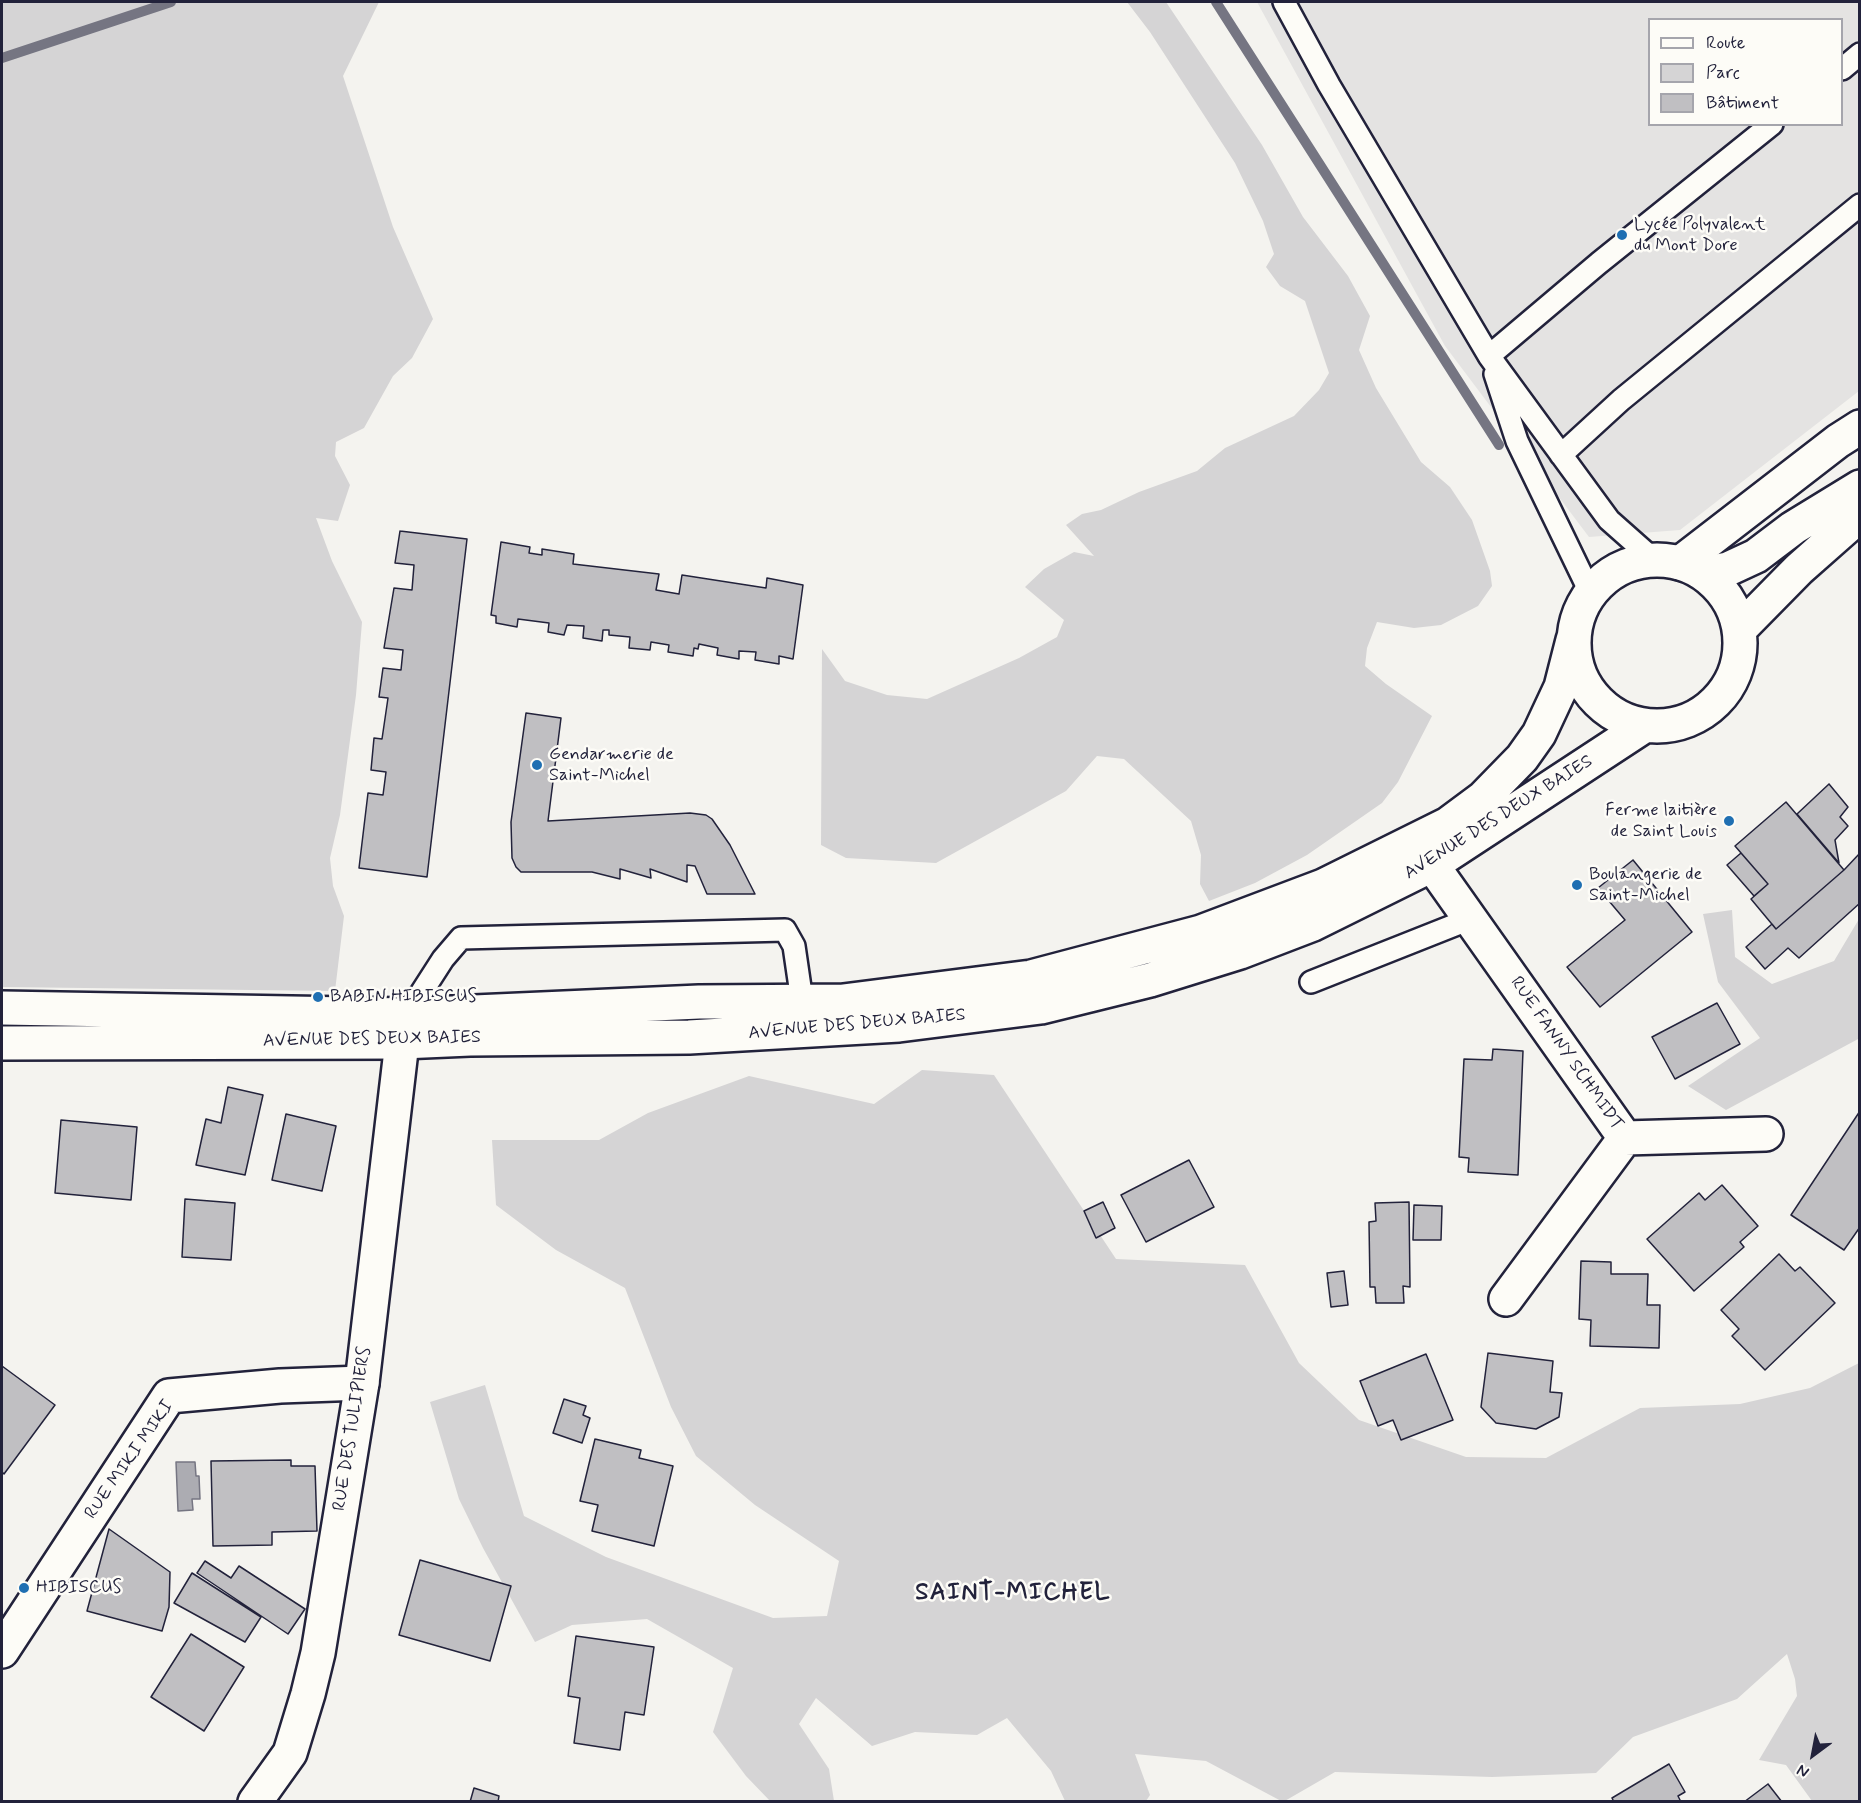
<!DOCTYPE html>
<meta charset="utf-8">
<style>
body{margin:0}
#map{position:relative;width:1861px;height:1803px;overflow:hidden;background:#f4f3ef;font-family:Mynerve,sans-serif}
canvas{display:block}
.frame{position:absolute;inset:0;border:3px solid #22223b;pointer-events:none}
.legend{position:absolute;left:1648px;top:18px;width:195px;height:108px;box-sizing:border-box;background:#fdfcf7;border:2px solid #a5a5ac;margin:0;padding:8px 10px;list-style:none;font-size:18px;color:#22223b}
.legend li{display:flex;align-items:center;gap:12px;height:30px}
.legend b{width:30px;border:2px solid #a5a5ac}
.north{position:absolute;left:1783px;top:1725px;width:60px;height:60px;-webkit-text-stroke:4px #fdfcf7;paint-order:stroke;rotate:212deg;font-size:16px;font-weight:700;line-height:24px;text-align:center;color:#22223b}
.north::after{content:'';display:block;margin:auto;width:21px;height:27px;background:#22223b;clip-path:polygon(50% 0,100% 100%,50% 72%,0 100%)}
</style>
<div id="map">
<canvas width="1861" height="1803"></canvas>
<div class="frame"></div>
<ul class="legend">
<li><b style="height:8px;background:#fdfcf7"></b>Route</li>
<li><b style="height:16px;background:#d5d4d5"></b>Parc</li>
<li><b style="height:16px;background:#c0bfc2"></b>Bâtiment</li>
</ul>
<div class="north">N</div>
</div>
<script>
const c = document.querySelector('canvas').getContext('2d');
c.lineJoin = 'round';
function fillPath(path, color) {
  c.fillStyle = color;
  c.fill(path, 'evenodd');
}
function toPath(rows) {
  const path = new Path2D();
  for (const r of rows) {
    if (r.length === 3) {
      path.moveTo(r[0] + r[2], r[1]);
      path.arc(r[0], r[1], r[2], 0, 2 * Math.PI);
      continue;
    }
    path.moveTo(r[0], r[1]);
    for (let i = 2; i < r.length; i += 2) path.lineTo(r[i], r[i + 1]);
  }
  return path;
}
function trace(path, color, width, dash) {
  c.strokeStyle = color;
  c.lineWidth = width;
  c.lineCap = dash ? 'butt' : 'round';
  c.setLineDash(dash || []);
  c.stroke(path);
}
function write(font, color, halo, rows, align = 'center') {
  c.font = font + ' Mynerve,sans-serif';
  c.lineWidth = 5;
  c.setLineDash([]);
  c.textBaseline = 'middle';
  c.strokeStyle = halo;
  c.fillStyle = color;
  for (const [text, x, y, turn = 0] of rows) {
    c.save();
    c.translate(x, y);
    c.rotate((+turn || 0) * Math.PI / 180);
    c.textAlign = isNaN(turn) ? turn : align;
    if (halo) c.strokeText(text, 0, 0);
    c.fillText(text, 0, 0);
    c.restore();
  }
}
fillPath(toPath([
 [1257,2,1859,2,1859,391,1680,530,1589,537,1445,346],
 [1650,20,1842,20,1842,124,1650,124]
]), '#e4e3e2');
fillPath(toPath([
 [2,2,379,2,343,76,393,227,433,319,412,358,393,376,364,428,336,442,335,456,350,485,338,521,316,518,332,561,362,622,356,695,340,815,330,858,333,886,344,916,335,991,2,987],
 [1127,2,1166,2,1262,145,1303,217,1348,276,1370,316,1359,350,1376,388,1421,462,1450,487,1472,520,1490,571,1492,586,1478,606,1441,625,1414,628,1377,622,1367,648,1365,666,1386,684,1432,716,1398,782,1382,803,1307,855,1255,883,1209,901,1200,884,1201,855,1191,821,1124,759,1097,756,1066,791,936,863,846,858,821,845,822,649,845,681,887,695,927,699,1019,658,1057,637,1064,620,1025,587,1044,569,1074,552,1094,556,1066,525,1082,514,1101,510,1139,492,1197,471,1225,448,1294,416,1319,390,1329,373,1305,301,1280,286,1266,267,1274,254,1263,221,1235,163,1150,32],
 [1732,910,1735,957,1772,984,1834,961,1859,919,1860,1038,1726,1110,1688,1086,1760,1038,1718,982,1703,914],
 [922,1070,994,1075,1116,1259,1245,1265,1299,1363,1359,1420,1466,1457,1546,1458,1640,1408,1740,1404,1810,1388,1859,1363,1859,1801,1812,1801,1786,1765,1759,1760,1797,1696,1795,1679,1787,1654,1737,1699,1633,1737,1596,1773,1492,1777,1335,1772,1283,1802,1206,1761,1135,1754,1150,1795,1146,1801,1065,1801,1051,1771,1007,1718,977,1735,915,1732,872,1746,816,1698,799,1724,829,1769,834,1801,770,1801,746,1776,713,1732,733,1668,647,1619,572,1625,535,1642,483,1548,459,1499,430,1402,485,1385,524,1516,606,1557,773,1618,827,1616,839,1561,755,1505,696,1456,671,1407,625,1288,556,1250,496,1205,492,1140,599,1140,648,1113,749,1076,874,1104]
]), '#d5d4d5');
const water = toPath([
 [176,1462,195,1462,196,1476,199,1476,200,1499,192,1499,193,1510,178,1511,176,1462]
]);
fillPath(water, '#acacb2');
trace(water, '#757582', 1.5);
trace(toPath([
 [1216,2,1499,445],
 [2,58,171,2]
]), '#757582', 10);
const building = toPath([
 [400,531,467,539,427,877,359,868,368,793,383,795,386,772,371,770,374,738,382,739,388,698,379,697,383,668,401,670,403,650,384,648,394,588,412,590,414,565,395,563,400,531],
 [501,542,530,547,529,553,542,555,542,549,574,554,573,564,659,574,656,590,679,594,682,575,766,588,767,578,803,585,793,659,779,656,779,664,755,660,756,652,739,651,739,659,717,655,718,648,699,644,698,649,694,648,693,656,668,652,669,645,651,642,650,650,629,648,630,637,609,635,609,630,603,630,602,641,583,638,584,626,567,625,564,635,548,632,549,623,518,619,517,627,496,623,496,616,491,615,501,542],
 [526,713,561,718,548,821,690,813,706,815,712,819,730,845,755,894,707,894,695,866,687,865,687,882,650,869,651,878,620,869,620,879,592,872,521,872,516,867,512,858,511,822,526,713],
 [1829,784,1848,807,1840,817,1848,826,1835,840,1839,863,1797,814,1829,784],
 [1786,802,1844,870,1776,929,1751,899,1768,884,1735,846,1786,802],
 [1741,853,1768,884,1754,896,1727,865,1741,853],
 [1860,853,1860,903,1799,958,1788,948,1765,969,1746,947,1772,924,1776,929,1844,870,1860,853],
 [1633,860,1692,932,1600,1007,1567,967,1625,920,1598,888,1633,860],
 [1717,1003,1740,1044,1675,1079,1652,1037,1717,1003],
 [1493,1049,1523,1051,1518,1175,1468,1172,1469,1158,1459,1157,1464,1059,1492,1060,1493,1049],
 [228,1087,263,1095,245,1175,196,1165,206,1119,221,1123,228,1087],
 [1860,1111,1860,1227,1844,1250,1791,1215,1860,1111],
 [286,1114,336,1126,322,1191,272,1180,286,1114],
 [61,1120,137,1127,131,1200,55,1193,61,1120],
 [1189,1160,1214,1207,1146,1242,1121,1195,1189,1160],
 [1722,1185,1758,1226,1740,1242,1744,1247,1694,1291,1647,1239,1699,1193,1705,1200,1722,1185],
 [185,1199,235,1203,231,1260,182,1257,185,1199],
 [1103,1202,1115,1228,1096,1238,1084,1211,1103,1202],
 [1409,1202,1410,1287,1403,1286,1404,1303,1376,1303,1375,1287,1370,1287,1369,1222,1376,1221,1375,1203,1409,1202],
 [1414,1205,1442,1206,1441,1240,1413,1240,1414,1205],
 [1779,1254,1795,1271,1800,1267,1835,1303,1765,1370,1732,1336,1739,1329,1721,1310,1779,1254],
 [1581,1261,1611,1262,1611,1274,1648,1274,1647,1305,1660,1305,1659,1348,1590,1346,1591,1320,1579,1319,1581,1261],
 [1344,1271,1348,1305,1331,1307,1327,1273,1344,1271],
 [1488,1353,1553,1361,1550,1392,1562,1393,1559,1417,1536,1429,1496,1423,1481,1407,1488,1353],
 [1426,1354,1453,1420,1401,1440,1393,1420,1378,1426,1360,1381,1426,1354],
 [2,1366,55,1405,4,1474,2,1472,2,1366],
 [564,1399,586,1406,583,1415,590,1418,582,1443,553,1433,564,1399],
 [595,1439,641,1450,639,1458,673,1466,654,1546,592,1531,598,1505,580,1501,595,1439],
 [291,1460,291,1466,315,1466,317,1531,272,1532,272,1545,213,1546,211,1461,291,1460],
 [109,1529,170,1572,169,1607,162,1631,87,1611,109,1529],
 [420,1560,511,1586,490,1661,399,1635,420,1560],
 [205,1561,231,1578,239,1566,305,1609,288,1634,197,1573,205,1561],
 [192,1573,261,1617,245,1642,174,1603,192,1573],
 [191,1634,244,1667,204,1731,151,1697,191,1634],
 [576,1636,654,1647,644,1715,625,1712,620,1750,574,1743,580,1698,568,1696,576,1636],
 [1669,1764,1685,1792,1678,1796,1681,1802,1614,1802,1612,1798,1669,1764],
 [1768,1784,1782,1802,1744,1802,1768,1784],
 [474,1788,499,1796,498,1802,470,1802,474,1788]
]);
fillPath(building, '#c0bfc2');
trace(building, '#22223b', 1.5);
const service = toPath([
 [1284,2,1329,85,1489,356,1609,520,1653,559],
 [1842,69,1860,54],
 [1489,356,1599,263,1772,124],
 [1495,374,1517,441,1590,592],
 [1561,455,1621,400,1860,205],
 [1311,982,1470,919],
 [407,1015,443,959,461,938,785,930,794,946,802,1001]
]);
const minor = toPath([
 [1680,563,1838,441,1860,427],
 [1432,865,1625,1138,1506,1299],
 [1625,1138,1766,1134],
 [2,1651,169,1396,280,1386,362,1383]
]);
const tertiary = toPath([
 [255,1802,290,1753,308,1694,318,1653,362,1383,402,1042]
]);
const secondary = toPath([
 [1657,643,83],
 [1704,574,1728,569,1756,556,1793,528,1860,487],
 [1740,629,1799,569,1860,515],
 [2,1008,407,1015,699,1002,843,1001,1031,977,1201,932,1323,886,1448,824,1483,798,1522,758,1539,734,1561,687,1573,640],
 [2,1043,402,1042,470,1039,689,1037,899,1025,1041,1007,1150,980,1240,952,1313,924,1432,865,1644,726]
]);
trace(service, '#22223b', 26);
trace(minor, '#22223b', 38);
trace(tertiary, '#22223b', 38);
trace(secondary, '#22223b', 38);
trace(service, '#fdfcf7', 21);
trace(minor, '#fdfcf7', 33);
trace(tertiary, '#fdfcf7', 33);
trace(secondary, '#fdfcf7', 33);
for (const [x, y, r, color] of [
 [1622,235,6,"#1f6fb2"],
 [537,765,6,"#1f6fb2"],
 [1729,821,6,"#1f6fb2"],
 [1577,885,6,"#1f6fb2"],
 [318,997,6,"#1f6fb2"],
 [24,1588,6,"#1f6fb2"]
]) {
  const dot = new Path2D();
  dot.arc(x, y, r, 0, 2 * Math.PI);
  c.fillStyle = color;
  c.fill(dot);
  trace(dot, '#fdfcf7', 2);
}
write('18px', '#22223b', '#fdfcf7', [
 ["Lycée Polyvalent",1634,225],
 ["du Mont Dore",1634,246],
 ["Gendarmerie de",549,755],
 ["Saint-Michel",549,776],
 ["Ferme laitière",1717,811,"right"],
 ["de Saint Louis",1717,832,"right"],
 ["Boulangerie de",1589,875],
 ["Saint-Michel",1589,896],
 ["BABIN HIBISCUS",330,997],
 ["HIBISCUS",36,1588]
], 'left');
write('18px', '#22223b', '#fdfcf7', [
 ["AVENUE DES DEUX BAIES",1499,818,-32],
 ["AVENUE DES DEUX BAIES",857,1025,-5],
 ["AVENUE DES DEUX BAIES",372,1040,-1],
 ["RUE FANNY SCHMIDT",1566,1054,55],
 ["RUE DES TULIPIERS",353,1429,-81],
 ["RUE MIKI MIKI",130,1460,-55]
]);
c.letterSpacing = '1.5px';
write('bold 24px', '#22223b', '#fdfcf7', [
 ["SAINT-MICHEL",1013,1594]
]);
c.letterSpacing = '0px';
</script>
